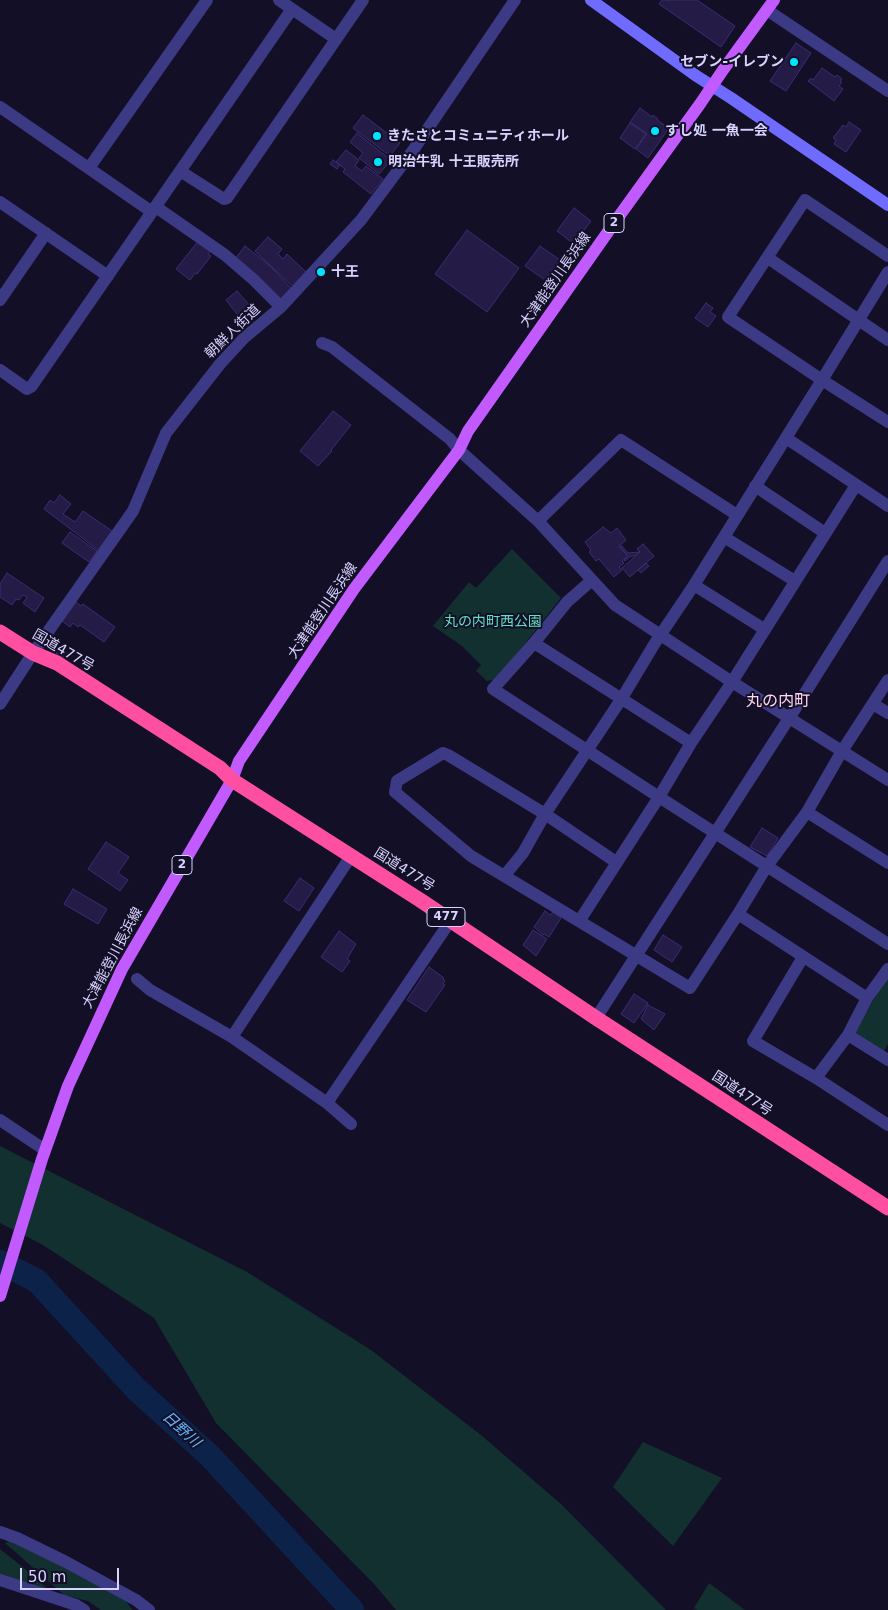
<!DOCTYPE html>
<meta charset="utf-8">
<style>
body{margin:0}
#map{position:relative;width:888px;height:1610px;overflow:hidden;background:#130f26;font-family:"DejaVu Sans",sans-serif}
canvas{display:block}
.scale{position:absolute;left:20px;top:1568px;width:99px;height:22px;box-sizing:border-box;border:2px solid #d9d4ff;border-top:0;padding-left:6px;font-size:15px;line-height:18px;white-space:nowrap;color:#d9d4ff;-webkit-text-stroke:4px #130f26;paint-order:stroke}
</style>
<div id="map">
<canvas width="888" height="1610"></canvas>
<div class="scale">50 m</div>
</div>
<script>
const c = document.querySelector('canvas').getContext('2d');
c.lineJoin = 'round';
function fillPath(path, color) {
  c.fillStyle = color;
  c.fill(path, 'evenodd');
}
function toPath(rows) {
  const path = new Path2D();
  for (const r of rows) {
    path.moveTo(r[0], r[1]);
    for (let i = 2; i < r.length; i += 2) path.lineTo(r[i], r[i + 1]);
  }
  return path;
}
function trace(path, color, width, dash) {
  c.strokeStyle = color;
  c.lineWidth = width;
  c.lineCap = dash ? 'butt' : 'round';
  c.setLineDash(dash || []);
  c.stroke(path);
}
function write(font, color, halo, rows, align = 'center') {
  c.font = font + ' "DejaVu Sans","Noto Sans JP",sans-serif';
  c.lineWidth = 4;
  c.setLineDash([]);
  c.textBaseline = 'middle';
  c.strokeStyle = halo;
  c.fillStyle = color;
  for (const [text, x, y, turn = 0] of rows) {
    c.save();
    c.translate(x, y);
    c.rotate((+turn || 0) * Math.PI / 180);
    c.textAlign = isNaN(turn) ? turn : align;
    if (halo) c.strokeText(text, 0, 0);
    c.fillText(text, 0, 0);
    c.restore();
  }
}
fillPath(toPath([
 [512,549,561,598,497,679,487,681,476,671,481,665,462,646,433,626,469,582,476,588],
 [888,978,888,1044,884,1051,857,1036,855,1028],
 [0,1146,247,1272,371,1350,481,1435,561,1504,666,1610,396,1610,374,1584,216,1423,154,1318,43,1245,0,1223],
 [643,1442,722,1478,673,1546,613,1487],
 [13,1540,126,1601,132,1610,101,1610,88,1601,64,1595,5,1543],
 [0,1549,24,1568,50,1591,0,1575],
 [709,1583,745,1610,697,1610,694,1608]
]), '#12302f');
trace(toPath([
 [0,1262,37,1281,136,1389,210,1456,352,1610]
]), '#0c2248', 24);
const building = toPath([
 [662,0,697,0,735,26,721,47,659,4,662,0],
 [796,43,811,53,786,91,770,81,796,43],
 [822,68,835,77,837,75,842,79,840,81,842,82,839,86,843,89,834,101,808,81,811,78,813,80,822,68],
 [640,108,652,117,653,115,658,119,657,120,669,128,648,158,636,149,647,134,630,122,640,108],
 [363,115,400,143,390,156,353,128,363,115],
 [849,122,861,130,846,152,834,144,836,140,833,138,843,125,846,127,849,122],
 [630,123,646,134,635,149,620,138,630,123],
 [357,133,391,160,379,174,359,158,363,153,350,142,357,133],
 [346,150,359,160,355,166,362,171,366,166,383,179,371,194,343,172,345,169,336,162,346,150],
 [333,160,340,165,337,169,330,164,333,160],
 [574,208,591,221,574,244,557,231,574,208],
 [467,230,519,268,487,312,435,274,467,230],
 [268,237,282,249,278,254,283,259,287,254,306,272,293,287,255,251,268,237],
 [199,240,211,250,208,254,211,256,197,274,195,273,190,280,176,269,199,240],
 [245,246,269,265,291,288,279,300,235,259,245,246],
 [540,246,560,260,545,280,525,266,540,246],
 [237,291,253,309,241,319,226,300,237,291],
 [706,303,713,308,710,312,716,316,708,327,695,318,706,303],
 [333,411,351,425,331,450,332,451,318,466,300,451,333,411],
 [60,495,71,504,63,514,75,522,83,511,112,531,98,550,44,509,50,500,54,503,60,495],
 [603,527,611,533,617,528,626,540,619,546,628,556,622,561,624,563,619,567,622,570,614,577,599,559,596,561,589,552,591,550,585,542,603,527],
 [70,532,97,551,89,562,62,543,70,532],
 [643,544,654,556,630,577,622,568,640,552,637,549,643,544],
 [622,546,628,553,640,552,635,556,631,556,625,561,624,560,628,556,620,547,622,546],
 [646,563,649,566,641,573,638,570,646,563],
 [7,573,44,598,35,612,23,603,27,597,23,595,19,600,16,599,12,605,0,597,0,584,7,573],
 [76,602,81,606,83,604,115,627,104,642,80,625,78,627,73,623,70,627,62,621,76,602],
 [59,649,68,655,65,659,56,653,59,649],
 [762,828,778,838,767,856,750,847,762,828],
 [106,842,129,857,118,873,128,880,120,891,88,869,106,842],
 [300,878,314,888,299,911,284,901,300,878],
 [73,889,107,909,98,924,64,904,73,889],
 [545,911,550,915,553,912,561,918,549,937,544,934,543,935,534,927,545,911],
 [533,930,547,939,536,956,523,945,533,930],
 [339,931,356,944,347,959,350,961,342,972,321,957,339,931],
 [663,935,682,947,672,962,654,950,663,935],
 [429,967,444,978,443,979,445,981,443,984,445,985,426,1012,407,1000,429,967],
 [634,994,648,1003,634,1023,621,1014,634,994],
 [648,1005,665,1014,654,1030,641,1019,648,1005]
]);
fillPath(building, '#241b47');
trace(building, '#3b2d73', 1);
trace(toPath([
 [279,0,336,39],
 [767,10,888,91],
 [0,107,152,212],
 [89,168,207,0],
 [180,171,224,199,227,198,363,0],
 [0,202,108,276],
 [156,207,225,255,254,280,281,307],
 [888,256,805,200,728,317,822,380,888,422],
 [768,258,888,340],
 [0,300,46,233],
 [322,343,332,347,450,439,459,450,538,521,615,605,732,682,888,780],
 [0,370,27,389,31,387,292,9],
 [786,438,888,506],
 [755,486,825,533],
 [538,521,621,440,737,515],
 [724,537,795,581],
 [592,580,567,602,534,643,493,689,659,797,888,944],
 [694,585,764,629],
 [534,643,691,743],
 [0,704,33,653,133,511,166,433,220,364,244,338,281,307,361,220,414,149,515,0],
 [873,704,888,713],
 [807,812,888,863],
 [616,862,545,814,448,755,443,753,397,781,395,792,471,856,690,988,738,914,767,866,807,812,842,751,888,680],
 [505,875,523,853,545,814,622,698,655,643,694,585,822,380,888,272],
 [738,914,867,998],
 [580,920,659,797,691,743,732,682,856,485],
 [803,957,753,1041,816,1078,888,1125],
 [137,979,150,990,232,1037,327,1103,351,1124],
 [596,1018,795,709,888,561],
 [848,1035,888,1060],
 [232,1037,351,856],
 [816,1078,848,1035,867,998,888,969],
 [327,1103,451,920],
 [0,1120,45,1150],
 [0,1532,17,1538,66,1562,136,1600,149,1610],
 [0,1580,76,1605,84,1610]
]), '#3d3a85', 12);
trace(toPath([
 [591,0,695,75,731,98,888,205]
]), '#6f6bff', 12);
trace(toPath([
 [0,1296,42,1159,68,1086,122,969,232,780,239,761,354,589,459,450,468,431,617,219,700,104,723,70,774,0]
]), '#c25bff', 12);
trace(toPath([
 [0,632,33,653,57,663,220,768,232,780,420,900,596,1018,888,1208]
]), '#ff4fa3', 15);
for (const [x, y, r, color] of [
 [794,62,5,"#00e5ff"],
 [655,131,5,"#00e5ff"],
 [377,136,5,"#00e5ff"],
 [378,162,5,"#00e5ff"],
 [321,272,5,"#00e5ff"]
]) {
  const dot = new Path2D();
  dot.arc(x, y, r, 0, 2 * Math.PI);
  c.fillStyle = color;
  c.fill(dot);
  trace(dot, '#130f26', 2);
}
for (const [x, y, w] of [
 [614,223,20],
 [182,865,20],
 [446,917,38]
]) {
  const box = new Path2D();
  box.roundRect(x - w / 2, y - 9.5, w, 19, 4);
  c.fillStyle = '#130f26';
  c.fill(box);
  trace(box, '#d9d4ff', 1);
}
write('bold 12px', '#d9d4ff', null, [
 ["2",614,223],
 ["2",182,865],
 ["477",446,917]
]);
write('bold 14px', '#d9d4ff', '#130f26', [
 ["セブン-イレブン",784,62,"right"],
 ["すし処 一魚一会",665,131],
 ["きたさとコミュニティホール",387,136],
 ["明治牛乳 十王販売所",388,162],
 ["十王",331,272]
], 'left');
write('14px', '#d9d4ff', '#130f26', [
 ["大津能登川長浜線",556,280,-55],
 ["朝鮮人街道",233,332,-44],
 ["大津能登川長浜線",323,611,-56],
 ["国道477号",63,651,30],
 ["国道477号",404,870,32],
 ["大津能登川長浜線",113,958,-62],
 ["国道477号",742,1094,33]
]);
write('14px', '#5fe0c0', '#130f26', [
 ["丸の内町西公園",493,622]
]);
write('italic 15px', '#62b6ff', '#130f26', [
 ["日野川",181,1430,42]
]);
write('16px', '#ffd6f0', '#130f26', [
 ["丸の内町",778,702]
]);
</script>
